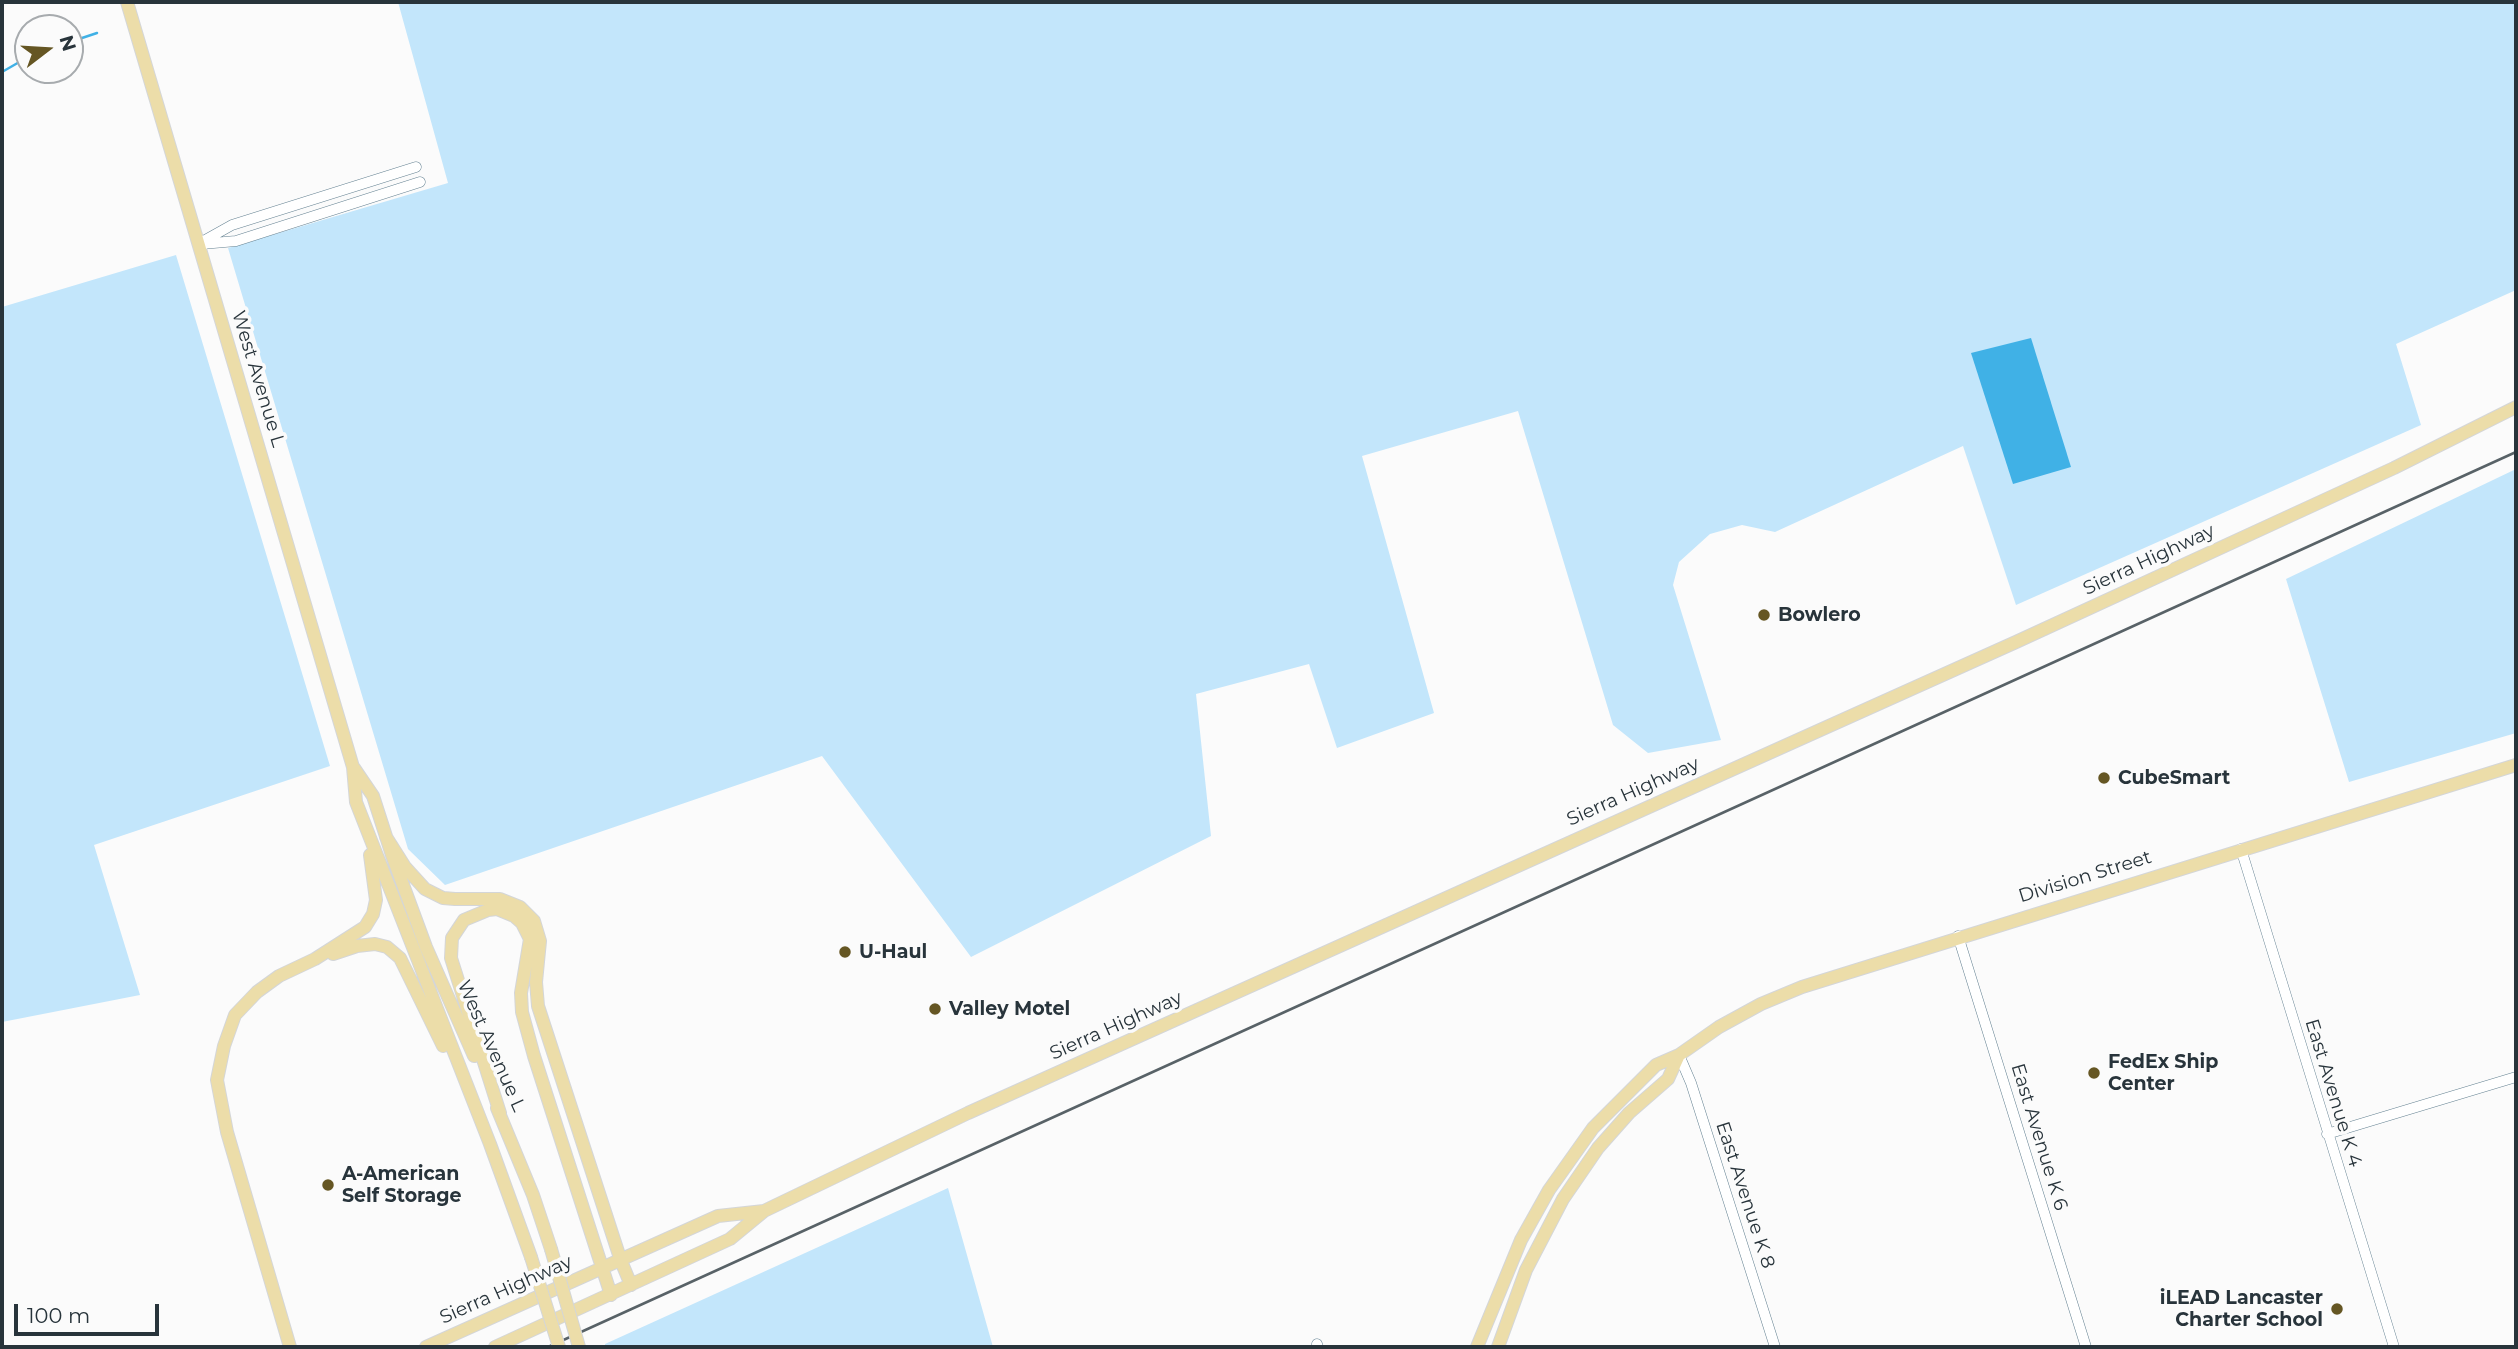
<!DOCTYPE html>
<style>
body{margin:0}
#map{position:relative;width:2518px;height:1349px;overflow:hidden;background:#fbfbfb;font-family:Montserrat,sans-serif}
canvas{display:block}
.frame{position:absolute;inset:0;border:4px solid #28343b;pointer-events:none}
.north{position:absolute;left:14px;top:14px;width:70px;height:70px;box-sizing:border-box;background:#fbfbfb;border:2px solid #a7abae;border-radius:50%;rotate:73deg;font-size:19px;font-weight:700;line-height:28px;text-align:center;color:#28343b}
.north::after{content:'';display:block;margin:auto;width:24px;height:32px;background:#655623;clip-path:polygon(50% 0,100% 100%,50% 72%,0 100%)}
.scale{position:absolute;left:14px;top:1304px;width:145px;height:32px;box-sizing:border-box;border:4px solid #28343b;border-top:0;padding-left:9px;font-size:21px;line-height:24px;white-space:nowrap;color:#28343b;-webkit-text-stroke:5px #fbfbfb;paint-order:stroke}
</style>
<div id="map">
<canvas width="2518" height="1349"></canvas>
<div class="frame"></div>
<div class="north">N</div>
<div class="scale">100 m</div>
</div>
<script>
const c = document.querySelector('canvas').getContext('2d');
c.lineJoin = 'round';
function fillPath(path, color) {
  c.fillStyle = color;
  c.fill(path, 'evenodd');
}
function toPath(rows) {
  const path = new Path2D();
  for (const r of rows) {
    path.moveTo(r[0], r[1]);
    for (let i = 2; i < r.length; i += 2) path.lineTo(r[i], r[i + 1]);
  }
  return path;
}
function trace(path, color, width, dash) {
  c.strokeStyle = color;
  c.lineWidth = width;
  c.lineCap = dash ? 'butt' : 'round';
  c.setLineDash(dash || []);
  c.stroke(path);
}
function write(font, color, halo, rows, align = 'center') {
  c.font = font + ' Montserrat,sans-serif';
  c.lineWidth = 7;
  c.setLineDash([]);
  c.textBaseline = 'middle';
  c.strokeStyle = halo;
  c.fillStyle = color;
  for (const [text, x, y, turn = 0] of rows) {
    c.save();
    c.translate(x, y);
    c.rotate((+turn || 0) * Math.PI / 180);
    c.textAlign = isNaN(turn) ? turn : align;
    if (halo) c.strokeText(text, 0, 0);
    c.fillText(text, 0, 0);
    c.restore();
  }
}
fillPath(toPath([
 [398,2,2516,2,2516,290,2396,344,2421,425,2016,605,1963,446,1775,532,1742,525,1710,534,1679,562,1673,585,1721,740,1648,753,1613,725,1518,411,1362,456,1434,713,1337,748,1309,664,1196,694,1211,836,971,957,822,756,445,885,408,849,228,248,448,183],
 [176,255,330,766,94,845,140,995,2,1022,2,307],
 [2516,469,2516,733,2349,782,2286,579],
 [948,1188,993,1347,605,1347,605,1344]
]), '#c3e6fb');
fillPath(toPath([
 [2031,338,2071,467,2013,484,1971,353]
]), '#40b1e6');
trace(toPath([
 [70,42,97,33],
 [2,72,28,57]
]), '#40b1e6', 2.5);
const minor = toPath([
 [198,244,232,225,416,167],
 [202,244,236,241,420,182],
 [2241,849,2394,1347],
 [1958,936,2086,1347],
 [1679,1055,1691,1083,1775,1347],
 [2327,1134,2516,1077],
 [1317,1344,1318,1347]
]);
const major = toPath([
 [127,2,353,767,356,802,490,1144,531,1257],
 [354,768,373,796,392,855,426,947,474,1056],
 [386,837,405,867,425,889,443,898,455,899,500,899,520,907,534,921,540,941,536,982,538,1006,621,1261,631,1285],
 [333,954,357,946,375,944,387,947,400,958,443,1046],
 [497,1108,533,1195,551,1249],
 [500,1113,451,958,452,938,464,920,488,910,497,909,514,916,522,923,530,939,521,993,522,1012,534,1056,611,1295],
 [290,1347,227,1132,217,1080,224,1046,235,1015,257,992,279,976,315,959,365,927,373,914,376,900,370,855],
 [426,1347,718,1216,764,1211],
 [495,1347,730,1239,764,1211,968,1113,2016,642,2394,468,2516,407],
 [1477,1347,1521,1240,1549,1190,1593,1128,1656,1065,1679,1055,1719,1027,1761,1004,1802,987,2516,765],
 [1498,1347,1526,1270,1563,1199,1598,1148,1629,1113,1668,1079,1679,1055]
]);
trace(minor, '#668393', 11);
trace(major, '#d4d6d8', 14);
trace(minor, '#fff', 10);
trace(major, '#ecdda9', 12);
trace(toPath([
 [548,1347,2516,452]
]), '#586267', 2.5);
const majorBridge = toPath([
 [551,1249,579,1347],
 [531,1257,559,1347]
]);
trace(majorBridge, '#d4d6d8', 14, []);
trace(majorBridge, '#ecdda9', 12);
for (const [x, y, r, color] of [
 [1764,615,7,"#655623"],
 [2104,778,7,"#655623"],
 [845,952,7,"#655623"],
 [935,1009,7,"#655623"],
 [2094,1073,7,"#655623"],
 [328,1185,7,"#655623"],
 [2337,1309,7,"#655623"]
]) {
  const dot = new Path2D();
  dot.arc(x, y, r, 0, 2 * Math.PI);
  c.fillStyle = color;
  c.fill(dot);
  trace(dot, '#fbfbfb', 2.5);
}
write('19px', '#28343b', '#fbfbfb', [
 ["West Avenue L",258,379,73],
 ["Sierra Highway",2149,560,-25],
 ["Sierra Highway",1633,792,-24],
 ["Division Street",2085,877,-17],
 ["Sierra Highway",1116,1026,-24],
 ["West Avenue L",491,1046,66],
 ["East Avenue K 4",2333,1093,73],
 ["East Avenue K 6",2039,1137,73],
 ["East Avenue K 8",1745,1195,72],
 ["Sierra Highway",506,1290,-24]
]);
write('bold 19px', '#28343b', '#fbfbfb', [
 ["Bowlero",1778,615],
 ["CubeSmart",2118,778],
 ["U-Haul",859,952],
 ["Valley Motel",949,1009],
 ["FedEx Ship",2108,1062],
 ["Center",2108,1084],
 ["A-American",342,1174],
 ["Self Storage",342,1196],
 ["iLEAD Lancaster",2323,1298,"right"],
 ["Charter School",2323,1320,"right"]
], 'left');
</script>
